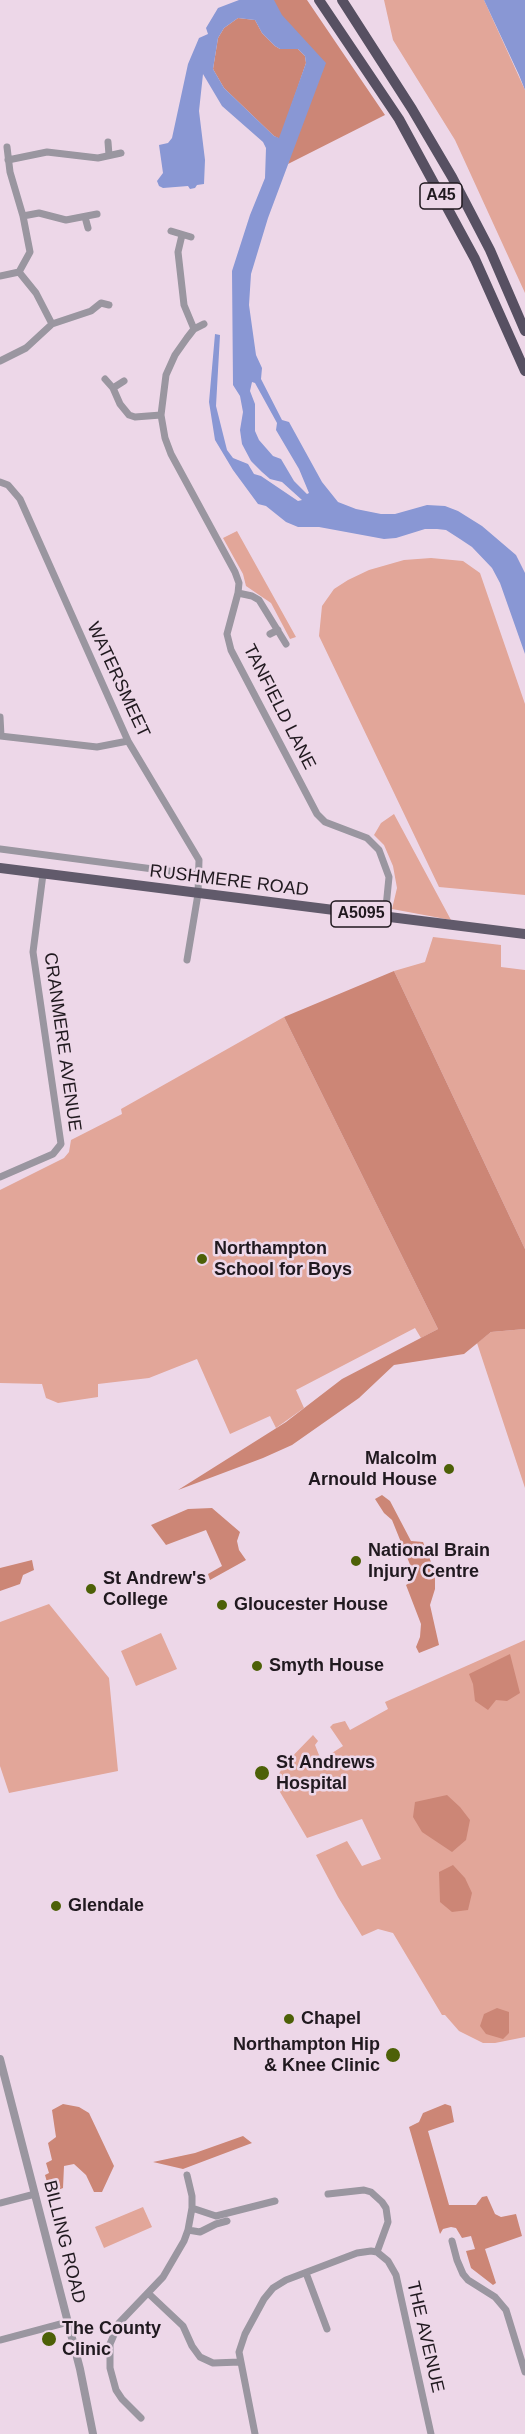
<!DOCTYPE html>
<style>
body{margin:0}
canvas{display:block;background:#edd7e8}
</style>
<canvas width="525" height="2434"></canvas>
<script>
const c = document.querySelector('canvas').getContext('2d');
c.lineJoin = 'round';
function fillPath(path, color) {
  c.fillStyle = color;
  c.fill(path, 'evenodd');
}
function toPath(rows) {
  const path = new Path2D();
  for (const r of rows) {
    path.moveTo(r[0], r[1]);
    for (let i = 2; i < r.length; i += 2) path.lineTo(r[i], r[i + 1]);
  }
  return path;
}
function trace(path, color, width, dash) {
  c.strokeStyle = color;
  c.lineWidth = width;
  c.lineCap = dash ? 'butt' : 'round';
  c.setLineDash(dash || []);
  c.stroke(path);
}
function write(font, color, halo, rows, align = 'center') {
  c.font = font + ' Helvetica,sans-serif';
  c.lineWidth = 5;
  c.setLineDash([]);
  c.textBaseline = 'middle';
  c.strokeStyle = halo;
  c.fillStyle = color;
  for (const [text, x, y, turn = 0] of rows) {
    c.save();
    c.translate(x, y);
    c.rotate((+turn || 0) * Math.PI / 180);
    c.textAlign = isNaN(turn) ? turn : align;
    if (halo) c.strokeText(text, 0, 0);
    c.fillText(text, 0, 0);
    c.restore();
  }
}
fillPath(toPath([
 [384,0,484,0,525,90,525,293,455,140,393,40],
 [237,531,296,637,290,639,271,603,246,586,243,574,223,538],
 [431,558,463,561,480,573,525,704,525,895,439,887,319,636,322,606,334,589,348,580,369,570,404,560],
 [394,814,451,920,392,909,397,888,393,866,384,845,374,835,381,823],
 [433,937,501,945,501,967,525,970,525,1249,394,971,425,962],
 [284,1017,438,1329,421,1338,415,1328,296,1390,304,1408,276,1428,270,1416,230,1434,197,1359,149,1378,98,1384,98,1397,58,1403,46,1398,42,1384,0,1383,0,1190,64,1158,69,1152,71,1140,122,1114,121,1109],
 [525,1329,525,1488,477,1343,491,1332],
 [49,1604,109,1678,118,1771,9,1793,0,1766,0,1622],
 [161,1633,177,1669,136,1686,121,1651],
 [525,1640,525,2037,495,2043,483,2043,459,2031,445,2015,442,2015,393,1933,378,1929,362,1936,338,1897,316,1855,347,1841,362,1866,381,1859,362,1819,307,1838,280,1792,277,1778,283,1766,313,1735,318,1741,315,1745,321,1760,343,1746,330,1727,333,1724,345,1721,350,1730,388,1709,385,1702],
 [143,2207,152,2227,104,2248,95,2227]
]), '#e2a699');
fillPath(toPath([
 [263,0,307,0,385,115,288,164,315,68],
 [238,18,255,20,262,33,275,46,280,49,298,49,305,56,306,63,280,139,274,136,224,88,213,69,218,38,224,28],
 [394,971,525,1249,525,1329,491,1332,464,1354,394,1365,359,1398,292,1445,263,1458,178,1490,286,1422,342,1379,438,1329,284,1017],
 [382,1495,390,1501,411,1541,423,1542,435,1572,435,1589,430,1605,439,1645,419,1653,416,1647,420,1637,421,1624,406,1585,414,1580,411,1567,392,1520,384,1513,375,1499],
 [212,1508,240,1532,237,1541,239,1550,246,1560,210,1580,208,1574,222,1566,206,1530,166,1545,151,1525,188,1509],
 [32,1560,34,1570,23,1575,20,1584,0,1591,0,1568],
 [510,1654,520,1693,507,1701,496,1700,488,1710,475,1701,473,1684,469,1674],
 [447,1795,460,1807,470,1820,466,1840,452,1852,422,1832,413,1817,415,1802],
 [453,1865,465,1878,472,1893,468,1910,452,1912,440,1902,439,1872],
 [497,2008,509,2012,509,2033,503,2039,486,2034,480,2026,484,2014],
 [63,2104,79,2107,89,2113,114,2166,102,2192,94,2192,86,2175,74,2164,64,2166,63,2188,50,2193,45,2175,49,2173,46,2163,52,2160,48,2143,56,2137,52,2110],
 [445,2104,451,2106,454,2122,428,2131,449,2205,476,2205,482,2197,487,2196,495,2214,501,2217,516,2214,522,2236,485,2249,496,2283,493,2285,471,2268,466,2251,475,2249,471,2236,462,2238,456,2228,451,2227,443,2229,440,2234,409,2127,419,2122,423,2113],
 [243,2136,252,2143,183,2169,153,2162,195,2153]
]), '#cc8676');
fillPath(toPath([
 [239,0,274,0,282,15,326,63,268,218,251,274,249,305,256,355,262,368,261,379,282,420,289,422,322,482,338,502,356,509,381,514,395,514,427,505,445,506,458,511,482,526,516,555,525,573,525,654,500,583,492,568,472,547,460,539,446,530,437,529,425,529,396,538,384,539,319,527,298,527,286,522,266,506,258,504,233,470,215,440,209,402,215,334,220,335,216,406,227,450,233,458,248,464,254,474,261,476,298,501,302,500,282,482,270,479,262,472,251,461,242,444,240,430,243,412,240,396,233,385,232,271,250,215,265,178,266,148,263,142,222,106,203,74,199,111,205,160,204,184,197,185,195,188,190,189,188,186,163,188,159,186,157,181,163,173,159,145,168,143,172,138,188,64,199,38,208,34,206,28,218,8],
 [238,18,255,20,262,33,275,46,280,49,298,49,305,56,306,63,279,138,274,136,224,88,213,69,218,38,224,28],
 [252,382,255,383,277,423,276,430,299,469,309,493,307,494,294,481,281,459,273,456,259,440,255,431,255,404,250,391],
 [484,0,525,0,525,90,519,75]
]), '#8997d4');
trace(toPath([
 [108,142,109,155],
 [8,160,47,152,98,158,121,153],
 [23,216,39,213,66,220,97,214],
 [85,217,88,228],
 [171,231,191,237],
 [182,235,178,252,184,305,194,329],
 [19,272,36,293,52,324],
 [0,276,19,272,30,252,23,216,10,172,7,147],
 [204,324,194,329,187,338,175,355,166,375,161,415,165,438,171,454,235,572,239,583,238,593,227,634,231,650,317,814,325,822,367,838,379,850,389,877,385,917],
 [0,361,26,348,52,324,91,311,101,303,109,305],
 [105,379,113,388,120,404,129,415,135,417,161,415],
 [113,388,124,381],
 [0,482,8,485,20,499,128,741,199,860,198,894,187,960],
 [238,593,252,596,259,600,286,644],
 [270,634,278,630],
 [0,717,1,736],
 [0,736,97,747,128,741],
 [0,849,199,875],
 [0,1177,53,1154,61,1144,33,952,43,874],
 [328,2194,364,2190,371,2192,382,2202,386,2208,388,2222,377,2252],
 [0,2203,35,2194],
 [192,2208,216,2216,275,2201],
 [188,2230,200,2232,216,2224,227,2221],
 [452,2241,457,2260,463,2274,468,2280,495,2297,506,2310,525,2372],
 [306,2273,327,2329],
 [148,2293,183,2326,192,2346,200,2357,213,2363,240,2362],
 [0,2340,68,2322],
 [141,2418,122,2399,116,2390,110,2368,110,2344,119,2323,163,2277,184,2241,188,2230,192,2208,192,2196,187,2175],
 [255,2434,239,2352,245,2334,264,2299,273,2288,286,2280,357,2253,371,2251,377,2252,388,2261,396,2275,431,2434]
]), '#9a96a0', 7);
trace(toPath([
 [0,2059,80,2369,93,2434]
]), '#9a96a0', 8);
trace(toPath([
 [0,868,525,934]
]), '#615a6b', 10);
trace(toPath([
 [319,0,399,119,475,259,525,371],
 [342,0,412,109,452,177,490,250,525,331]
]), '#575062', 10);
for (const [x, y, r, color] of [
 [202,1259,6,"#4d6007"],
 [449,1469,6,"#4d6007"],
 [356,1561,6,"#4d6007"],
 [91,1589,6,"#4d6007"],
 [222,1605,6,"#4d6007"],
 [257,1666,6,"#4d6007"],
 [262,1773,8,"#4d6007"],
 [56,1906,6,"#4d6007"],
 [289,2019,6,"#4d6007"],
 [393,2055,8,"#4d6007"],
 [49,2339,8,"#4d6007"]
]) {
  const dot = new Path2D();
  dot.arc(x, y, r, 0, 2 * Math.PI);
  c.fillStyle = color;
  c.fill(dot);
  trace(dot, '#edd7e8', 2);
}
for (const [x, y, w] of [
 [441,196,42],
 [361,914,60]
]) {
  const box = new Path2D();
  box.roundRect(x - w / 2, y - 13, w, 26, 4.5);
  c.fillStyle = '#edd7e8';
  c.fill(box);
  trace(box, '#20191f', 1.5);
}
write('bold 16px', '#20191f', null, [
 ["A45",441,196],
 ["A5095",361,914]
]);
write('18px', '#20191f', '#edd7e8', [
 ["WATERSMEET",118,680,65],
 ["TANFIELD LANE",279,707,63],
 ["RUSHMERE ROAD",229,881,7],
 ["CRANMERE AVENUE",62,1042,82],
 ["BILLING ROAD",64,2242,76],
 ["THE AVENUE",425,2337,77]
]);
write('bold 18px', '#20191f', '#edd7e8', [
 ["Northampton",214,1249],
 ["School for Boys",214,1270],
 ["Malcolm",437,1459,"right"],
 ["Arnould House",437,1480,"right"],
 ["National Brain",368,1551],
 ["Injury Centre",368,1572],
 ["St Andrew's",103,1579],
 ["College",103,1600],
 ["Gloucester House",234,1605],
 ["Smyth House",269,1666],
 ["St Andrews",276,1763],
 ["Hospital",276,1784],
 ["Glendale",68,1906],
 ["Chapel",301,2019],
 ["Northampton Hip",380,2045,"right"],
 ["& Knee Clinic",380,2066,"right"],
 ["The County",62,2329],
 ["Clinic",62,2350]
], 'left');
</script>
